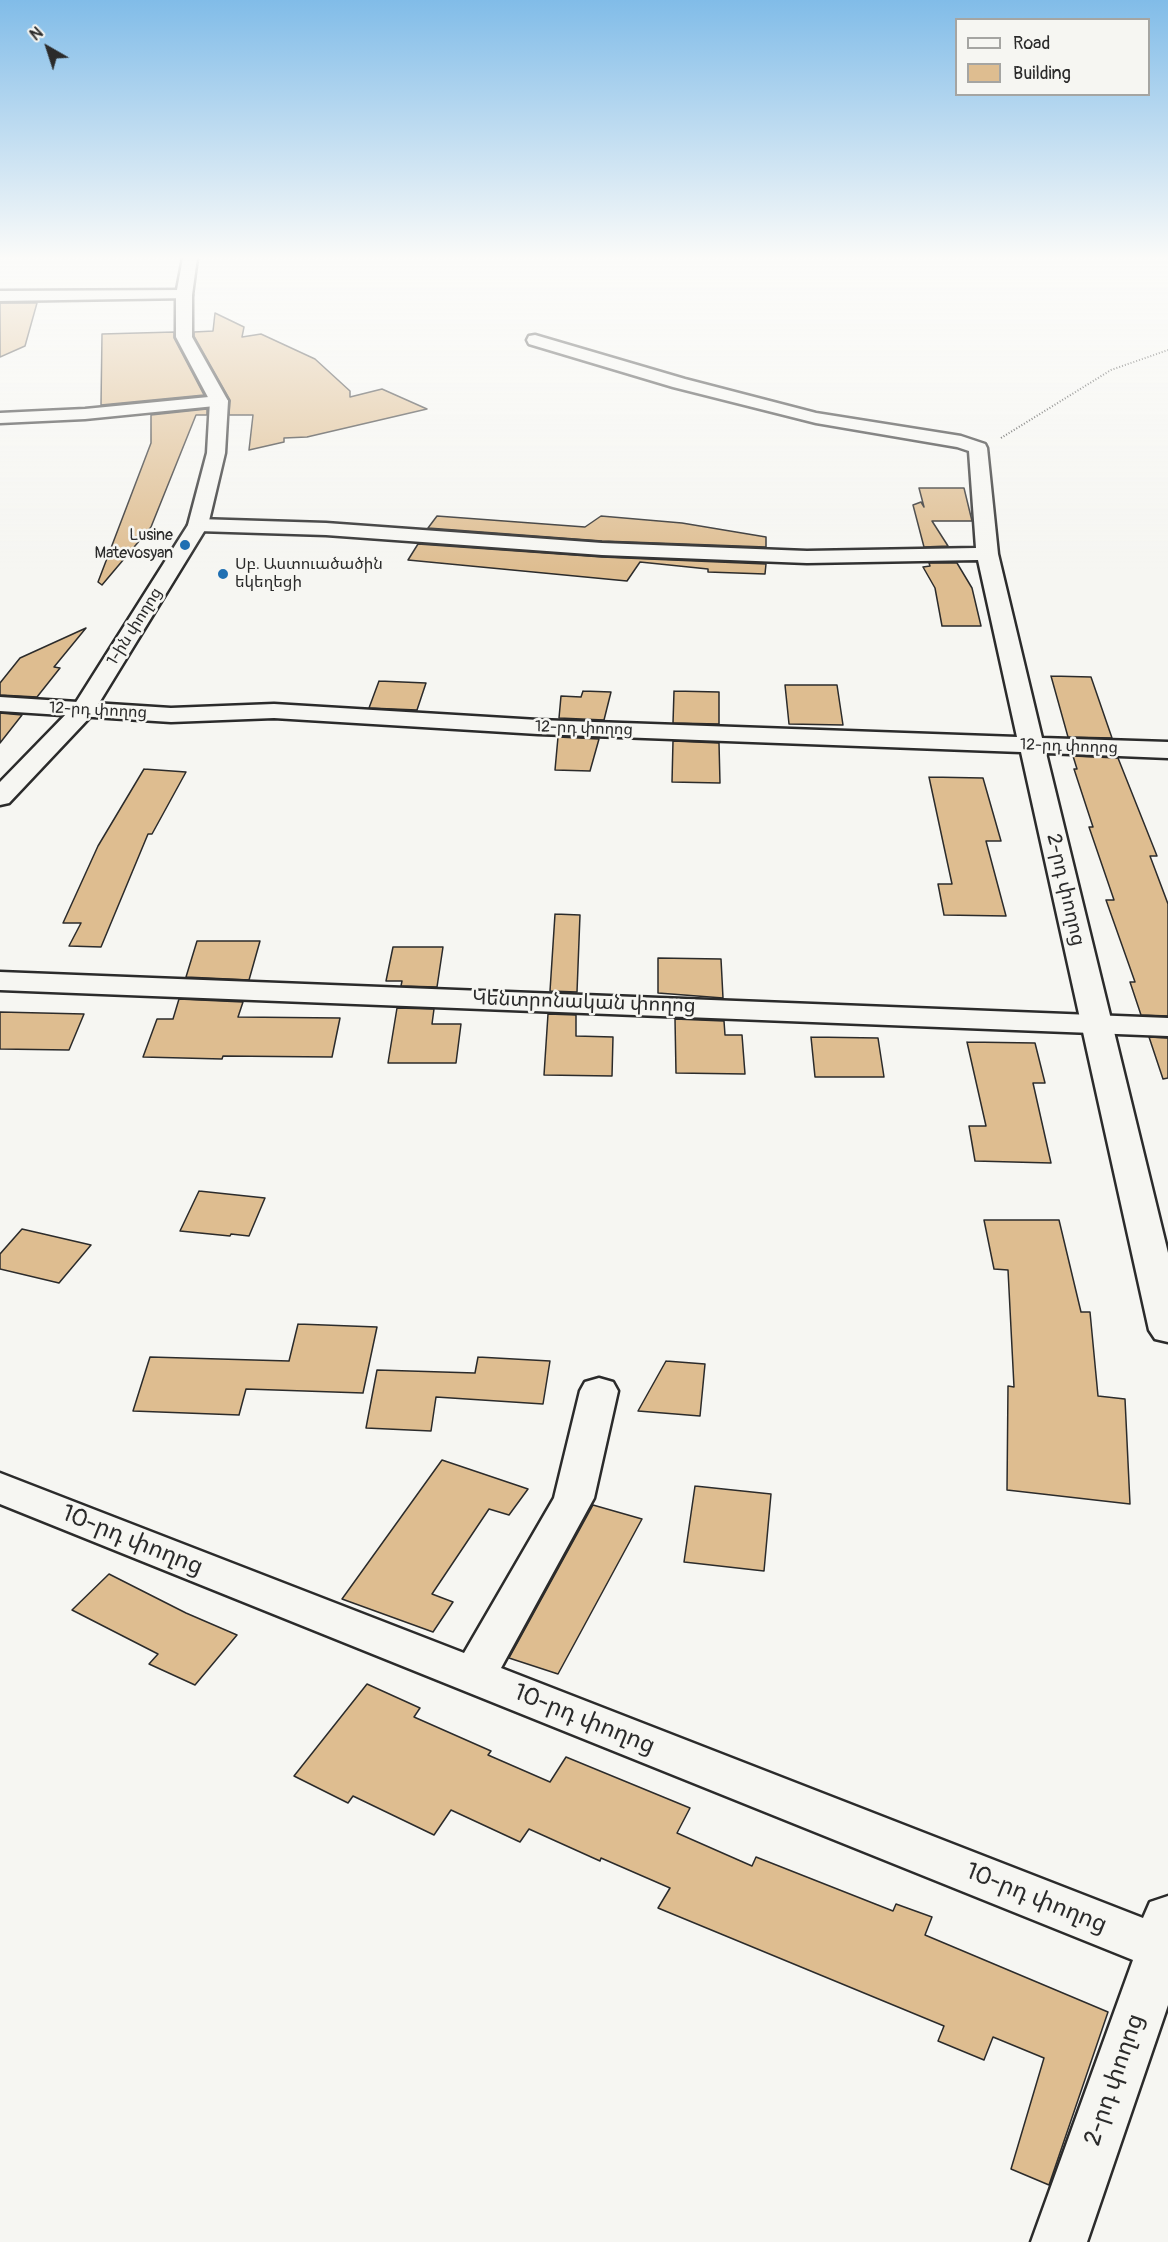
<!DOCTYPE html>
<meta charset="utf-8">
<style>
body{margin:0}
#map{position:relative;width:1168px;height:2242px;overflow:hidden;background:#f6f6f2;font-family:Pangolin,sans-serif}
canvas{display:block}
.legend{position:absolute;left:955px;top:18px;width:195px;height:78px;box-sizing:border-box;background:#f6f6f2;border:2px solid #a5a5a2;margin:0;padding:8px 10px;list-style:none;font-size:18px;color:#2b2b2b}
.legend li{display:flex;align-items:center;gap:12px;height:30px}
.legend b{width:30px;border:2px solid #a5a5a2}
.north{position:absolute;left:18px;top:18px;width:60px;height:60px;-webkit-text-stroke:4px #f6f6f2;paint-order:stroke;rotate:321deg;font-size:16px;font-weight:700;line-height:24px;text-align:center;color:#2b2b2b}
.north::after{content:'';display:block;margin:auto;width:21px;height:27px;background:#2b2b2b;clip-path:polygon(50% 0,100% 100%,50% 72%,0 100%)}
</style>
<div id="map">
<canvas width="1168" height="2242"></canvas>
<ul class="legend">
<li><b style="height:8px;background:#f6f6f2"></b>Road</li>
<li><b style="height:16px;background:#debd90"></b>Building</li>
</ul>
<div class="north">N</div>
</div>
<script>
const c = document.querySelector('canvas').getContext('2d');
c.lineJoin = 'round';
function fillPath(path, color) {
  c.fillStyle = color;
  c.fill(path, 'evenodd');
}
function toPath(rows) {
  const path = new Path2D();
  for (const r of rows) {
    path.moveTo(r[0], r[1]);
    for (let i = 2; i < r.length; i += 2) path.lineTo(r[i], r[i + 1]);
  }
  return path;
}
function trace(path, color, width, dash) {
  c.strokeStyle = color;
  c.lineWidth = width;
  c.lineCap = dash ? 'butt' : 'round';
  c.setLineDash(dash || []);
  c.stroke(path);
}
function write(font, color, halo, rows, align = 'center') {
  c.font = font + ' Pangolin,"Noto Sans Armenian",sans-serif';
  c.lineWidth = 5;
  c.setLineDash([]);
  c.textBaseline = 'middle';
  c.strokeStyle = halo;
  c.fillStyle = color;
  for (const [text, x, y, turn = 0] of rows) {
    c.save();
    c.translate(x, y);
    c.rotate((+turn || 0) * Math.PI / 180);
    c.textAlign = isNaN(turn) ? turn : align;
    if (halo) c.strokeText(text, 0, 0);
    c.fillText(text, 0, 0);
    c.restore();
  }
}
const building = toPath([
 [0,303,37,303,25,346,0,357,0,303],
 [215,313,244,327,242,337,261,334,315,359,350,391,350,397,382,389,427,409,307,437,284,438,284,442,249,450,253,415,229,415,230,400,194,336,194,332,213,331,215,313],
 [174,332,174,338,204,395,101,405,102,334,174,332],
 [207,409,207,415,196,415,151,527,102,585,98,582,151,443,151,415,207,409],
 [919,488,964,488,972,521,932,521,948,546,924,547,913,505,921,502,924,507,919,488],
 [437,516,585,527,601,516,682,523,766,537,766,547,602,541,428,528,437,516],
 [418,544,602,557,766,564,765,574,708,572,708,569,640,562,627,581,408,560,418,544],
 [929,563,957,563,972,588,981,626,942,626,935,588,923,567,930,566,929,563],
 [86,628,54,667,60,668,37,697,0,695,0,683,20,658,86,628],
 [1051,676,1091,677,1112,738,1068,737,1051,676],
 [379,681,426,683,417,710,369,708,379,681],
 [785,685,837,685,843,725,789,724,785,685],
 [583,691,611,692,604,720,559,718,561,696,581,697,583,691],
 [674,691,719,692,719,724,673,723,674,691],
 [0,713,22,715,0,743,0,713],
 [558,737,599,739,590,771,555,770,558,737],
 [673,741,719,743,720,783,672,782,673,741],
 [1073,756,1118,758,1157,856,1150,856,1168,904,1168,1016,1141,1015,1130,982,1135,982,1106,900,1114,900,1089,827,1093,827,1074,769,1077,769,1073,756],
 [144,769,186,772,152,834,148,834,101,947,69,946,81,923,63,923,98,846,144,769],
 [929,777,983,778,1001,841,986,841,1006,916,944,915,938,884,952,884,929,777],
 [555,914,580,915,577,992,550,991,555,914],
 [197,941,260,941,249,980,186,977,197,941],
 [393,947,443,947,437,987,401,986,402,981,386,981,393,947],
 [658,958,721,959,723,998,658,993,658,958],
 [179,999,243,1002,238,1017,340,1018,332,1057,223,1056,222,1059,143,1057,157,1019,173,1019,179,999],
 [397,1008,434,1009,432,1024,461,1024,456,1063,388,1063,397,1008],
 [0,1012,84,1014,69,1050,0,1049,0,1012],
 [548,1014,576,1015,576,1036,613,1037,612,1076,544,1075,548,1014],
 [675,1019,724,1021,725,1035,742,1035,745,1074,676,1073,675,1019],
 [811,1037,878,1038,884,1077,815,1077,811,1037],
 [1149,1037,1168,1038,1168,1078,1163,1079,1149,1037],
 [967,1042,1035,1043,1045,1083,1033,1083,1051,1163,975,1161,969,1126,986,1126,967,1042],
 [199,1191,265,1198,249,1236,231,1234,230,1236,180,1231,199,1191],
 [984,1220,1059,1220,1081,1312,1090,1312,1098,1396,1125,1399,1130,1504,1007,1490,1008,1386,1014,1387,1008,1270,994,1269,984,1220],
 [22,1229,91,1245,59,1283,0,1269,0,1254,22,1229],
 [298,1324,377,1327,363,1393,246,1389,239,1415,133,1411,150,1357,289,1361,298,1324],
 [478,1357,550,1361,543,1404,436,1397,431,1431,366,1428,377,1370,475,1373,478,1357],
 [666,1361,705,1364,700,1416,638,1411,666,1361],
 [442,1460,528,1489,509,1515,489,1509,432,1594,453,1602,433,1632,342,1599,442,1460],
 [695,1486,771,1494,764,1571,684,1562,695,1486],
 [593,1505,642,1519,558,1674,509,1658,593,1505],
 [109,1574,186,1613,237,1635,195,1685,149,1664,158,1654,72,1610,109,1574],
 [367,1684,420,1708,414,1717,491,1751,488,1755,550,1782,566,1757,690,1808,677,1833,752,1866,756,1857,893,1911,896,1904,932,1917,925,1935,1108,2012,1049,2185,1011,2169,1044,2058,993,2037,984,2060,938,2041,944,2026,658,1908,670,1888,601,1858,600,1861,529,1829,520,1842,451,1810,434,1835,353,1796,348,1803,294,1776,367,1684]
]);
fillPath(building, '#debd90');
trace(building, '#2b2b2b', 1.5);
const minor = toPath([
 [184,290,190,292,192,295,190,298,0,301,0,291,184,290],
 [535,335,685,379,816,413,961,436,985,444,987,448,998,554,1042,738,1168,742,1168,758,1046,753,1168,1253,1168,1342,1155,1339,1149,1330,1021,752,538,734,274,718,171,722,0,711,0,697,171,708,274,704,538,720,1017,737,978,560,807,563,602,555,326,535,198,531,191,529,188,525,191,521,198,519,326,523,602,543,807,551,976,548,969,451,957,447,816,423,673,387,529,344,527,340,529,336,535,335],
 [219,396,225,397,228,401,225,405,85,419,0,423,0,413,85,409,219,396],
 [599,1378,613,1382,618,1391,594,1498,501,1668,1143,1918,1150,1902,1168,1896,1168,2005,1087,2242,1031,2242,1133,1960,0,1504,0,1473,464,1653,554,1498,580,1391,585,1382,599,1378]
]);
const tertiary = toPath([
 [0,972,1168,1018,1168,1036,0,990,0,972]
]);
const secondary = toPath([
 [183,258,197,258,192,295,192,337,228,401,225,453,208,525,91,716,9,803,0,805,0,782,73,707,188,525,207,453,210,401,176,337,176,295,183,258]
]);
trace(minor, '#2b2b2b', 5);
trace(tertiary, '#2b2b2b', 5);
trace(secondary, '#2b2b2b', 5);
trace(toPath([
 [1001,438,1111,370,1168,350]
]), '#2b2b2b', 2, [1, 2]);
fillPath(minor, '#f6f6f2');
fillPath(tertiary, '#f6f6f2');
fillPath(secondary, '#f6f6f2');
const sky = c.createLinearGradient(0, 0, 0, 572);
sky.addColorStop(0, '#81bce8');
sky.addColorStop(0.45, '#fbfbf9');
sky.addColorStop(1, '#fbfbf900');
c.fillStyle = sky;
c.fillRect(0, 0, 1168, 572);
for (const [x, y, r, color] of [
 [185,545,6,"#1f6fb2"],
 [223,574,6,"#1f6fb2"]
]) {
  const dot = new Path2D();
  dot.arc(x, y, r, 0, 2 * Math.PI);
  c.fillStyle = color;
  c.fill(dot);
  trace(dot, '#f6f6f2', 2);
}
write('16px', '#2b2b2b', '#f6f6f2', [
 ["Lusine",173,536],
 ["Matevosyan",173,554],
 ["Սբ. Աստուածածին",235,565,"left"],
 ["եկեղեցի",235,583,"left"]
], 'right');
write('16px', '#2b2b2b', '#f6f6f2', [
 ["1-ին փողոց",135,627,-58],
 ["12-րդ փողոց",98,711,3],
 ["12-րդ փողոց",584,729,2],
 ["12-րդ փողոց",1069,747,2]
]);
write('20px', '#2b2b2b', '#f6f6f2', [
 ["2-րդ փողոց",1065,890,77],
 ["Կենտրոնական փողոց",584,1003,2]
]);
write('24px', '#2b2b2b', '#f6f6f2', [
 ["10-րդ փողոց",132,1541,22],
 ["10-րդ փողոց",584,1720,22],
 ["10-րդ փողոց",1036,1899,22],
 ["2-րդ փողոց",1115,2080,-71]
]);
</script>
